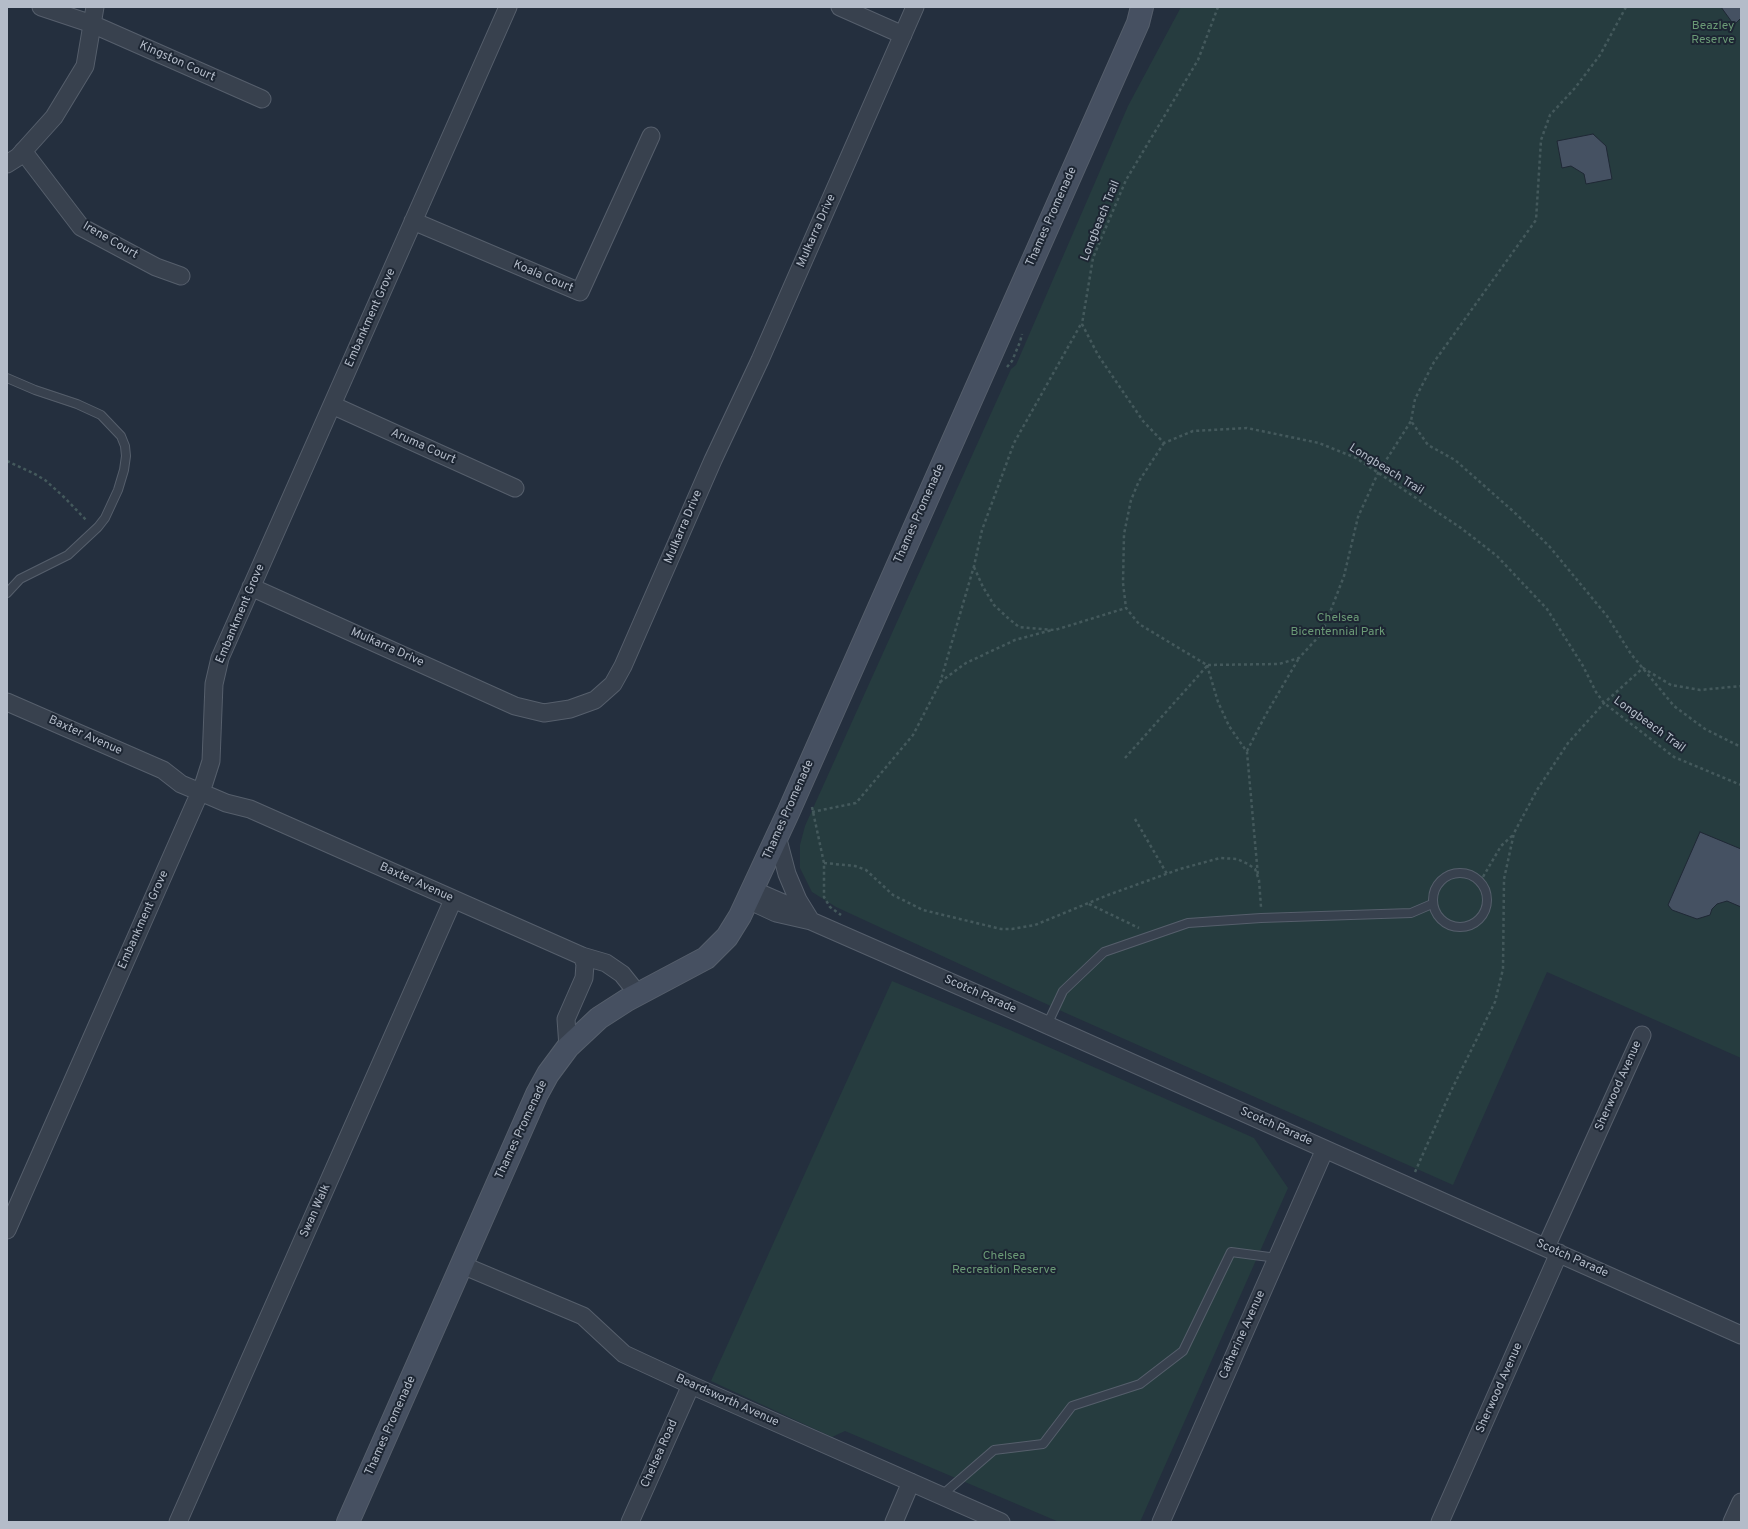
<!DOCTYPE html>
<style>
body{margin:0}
#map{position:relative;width:1748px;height:1529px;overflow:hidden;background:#242f3e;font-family:Overpass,sans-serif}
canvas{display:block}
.frame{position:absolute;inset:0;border:8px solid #b4bcc9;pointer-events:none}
</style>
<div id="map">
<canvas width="1748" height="1529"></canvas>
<div class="frame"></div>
</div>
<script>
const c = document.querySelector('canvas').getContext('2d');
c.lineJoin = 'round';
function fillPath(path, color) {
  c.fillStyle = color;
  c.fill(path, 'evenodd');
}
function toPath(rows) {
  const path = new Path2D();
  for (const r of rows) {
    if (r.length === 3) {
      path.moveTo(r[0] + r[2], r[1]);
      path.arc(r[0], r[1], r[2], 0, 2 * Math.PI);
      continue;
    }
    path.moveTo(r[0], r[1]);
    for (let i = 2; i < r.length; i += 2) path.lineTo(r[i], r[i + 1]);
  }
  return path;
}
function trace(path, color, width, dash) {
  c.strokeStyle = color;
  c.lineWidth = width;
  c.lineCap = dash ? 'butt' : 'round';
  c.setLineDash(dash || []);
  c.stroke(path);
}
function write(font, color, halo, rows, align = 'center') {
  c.font = font + ' Overpass,sans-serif';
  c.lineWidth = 4;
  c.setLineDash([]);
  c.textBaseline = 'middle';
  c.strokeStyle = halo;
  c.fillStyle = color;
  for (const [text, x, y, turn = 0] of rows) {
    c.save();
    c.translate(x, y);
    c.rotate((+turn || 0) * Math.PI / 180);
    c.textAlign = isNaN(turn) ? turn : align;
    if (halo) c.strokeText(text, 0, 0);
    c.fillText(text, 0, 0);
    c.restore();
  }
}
fillPath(toPath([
 [1181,7,1741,7,1741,1058,1547,972,1453,1185,1068,1014,836,907,812,892,800,868,800,845,805,826,1011,369,1016,365,1128,106],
 [892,981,1010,1030,1254,1138,1288,1188,1140,1522,1059,1522,845,1431,832,1437,711,1381]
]), '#263c3f');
const building = toPath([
 [1721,7,1741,7,1741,18,1734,25,1721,7],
 [1593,134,1606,146,1612,179,1586,184,1584,174,1571,166,1562,168,1557,141,1593,134],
 [1700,832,1741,849,1741,907,1727,901,1717,904,1712,909,1710,915,1697,919,1672,910,1668,905,1700,832]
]);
fillPath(building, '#455162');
trace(building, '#1f2835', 1);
const lane = toPath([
 [7,378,35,390,77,404,101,415,121,436,125,446,126,456,124,470,118,490,105,518,98,527,68,555,20,579,7,593],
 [1460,900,27],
 [1047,1025,1063,991,1104,952,1188,923,1261,918,1411,913,1432,904],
 [942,1495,994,1450,1043,1444,1072,1406,1140,1384,1183,1351,1231,1252,1277,1258]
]);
const street = toPath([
 [41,7,92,24,262,99],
 [840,7,903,35],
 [23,151,81,227,156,267,181,276],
 [7,164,18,157,54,117,85,66,95,7],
 [413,221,580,292,651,136],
 [332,405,515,488],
 [251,587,515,706,544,713,570,709,595,700,613,684,623,666,713,460,760,360,915,7],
 [7,702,163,770,181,784,212,797,226,803,250,809,582,956,606,963,622,974,638,994],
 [777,836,787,874,798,900,811,921],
 [753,890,783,903,799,913],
 [748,900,776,913,811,921,1007,1007,1741,1335],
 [568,1047,566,1019,584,978,585,964,582,956],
 [7,1230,204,783,211,761,214,684,220,658,508,7],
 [1546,1247,1642,1035],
 [462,1265,583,1316,624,1354,691,1385,1001,1522],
 [178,1522,453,900],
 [630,1522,691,1385],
 [894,1522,911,1482],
 [1161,1522,1325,1149],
 [1440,1522,1559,1253],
 [1732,1522,1741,1502]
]);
const secondary = toPath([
 [348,1522,537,1094,548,1074,568,1047,599,1018,627,1000,706,958,727,937,740,916,788,813,1138,23,1142,7]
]);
trace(lane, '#565f6c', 10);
trace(street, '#565f6c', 19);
trace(secondary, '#565f6c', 24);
trace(toPath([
 [1218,7,1198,60,1126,180,1093,258,1082,324,1098,355,1143,421,1164,443,1193,431,1247,428,1319,443,1356,458,1461,528,1497,556,1547,609,1583,666,1596,692,1604,703,1674,757,1741,785],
 [1626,7,1600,55,1575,88,1550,115,1541,140,1536,220,1434,362,1415,399,1411,421,1428,445,1455,460,1514,512,1549,546,1607,616,1631,654,1674,706,1705,729,1741,747],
 [1007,367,1012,361,1020,342,1022,334],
 [1164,443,1139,481,1131,500,1124,534,1123,583,1126,608,1139,624,1207,665,1279,664,1299,658,1322,633,1344,576,1358,517,1378,473,1411,421],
 [7,461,33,473,45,480,65,498,87,521],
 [974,567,983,587,994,605,1008,618,1019,627,1055,630,1126,608],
 [1207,665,1218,702,1229,726,1247,752,1258,876],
 [940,682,966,663,1015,640,1052,630],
 [1247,751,1265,716,1299,658],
 [1125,758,1207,666],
 [812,807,824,863,824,897,830,907,841,915],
 [812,812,856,803,913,735,940,683,974,566,982,530,1014,443,1081,324],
 [1135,819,1167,874],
 [824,863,855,866,866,870,893,895,923,910,1001,929,1012,929,1035,925,1108,895,1180,869,1220,858,1237,859,1248,864,1255,869,1259,880,1261,907],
 [1480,882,1501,846,1514,834],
 [1089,904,1139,928],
 [1415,1172,1451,1091,1495,1002,1503,969,1504,879,1514,833,1537,790,1568,743,1604,703,1643,668,1671,685,1700,690,1741,686]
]), '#44595c', 2.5, [3, 3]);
trace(lane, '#38414e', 8);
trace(street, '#38414e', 17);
trace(secondary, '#465061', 22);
write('12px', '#6b9a76', '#1d2633', [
 ["Beazley",1713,27],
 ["Reserve",1713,41],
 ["Chelsea",1338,619],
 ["Bicentennial Park",1338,633],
 ["Chelsea",1004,1257],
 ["Recreation Reserve",1004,1271]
]);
write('12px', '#b4bcc9', '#1d2633', [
 ["Kingston Court",177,62,24],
 ["Thames Promenade",1052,217,-66],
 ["Longbeach Trail",1101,221,-68],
 ["Mulkarra Drive",817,231,-66],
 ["Irene Court",110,241,30],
 ["Koala Court",543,277,23],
 ["Embankment Grove",371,318,-66],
 ["Aruma Court",423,447,24],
 ["Longbeach Trail",1386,470,32],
 ["Thames Promenade",920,514,-66],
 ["Mulkarra Drive",684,527,-67],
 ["Embankment Grove",241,614,-67],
 ["Mulkarra Drive",387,648,24],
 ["Longbeach Trail",1649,725,36],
 ["Baxter Avenue",85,736,24],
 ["Thames Promenade",789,810,-66],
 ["Baxter Avenue",416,883,24],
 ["Embankment Grove",144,920,-66],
 ["Scotch Parade",980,995,24],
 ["Sherwood Avenue",1619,1086,-66],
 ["Scotch Parade",1276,1127,24],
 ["Thames Promenade",522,1130,-65],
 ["Swan Walk",316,1211,-66],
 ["Scotch Parade",1572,1259,24],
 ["Catherine Avenue",1243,1335,-66],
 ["Sherwood Avenue",1500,1388,-66],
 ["Beardsworth Avenue",727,1401,24],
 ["Thames Promenade",391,1426,-66],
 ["Chelsea Road",660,1454,-66]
]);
</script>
